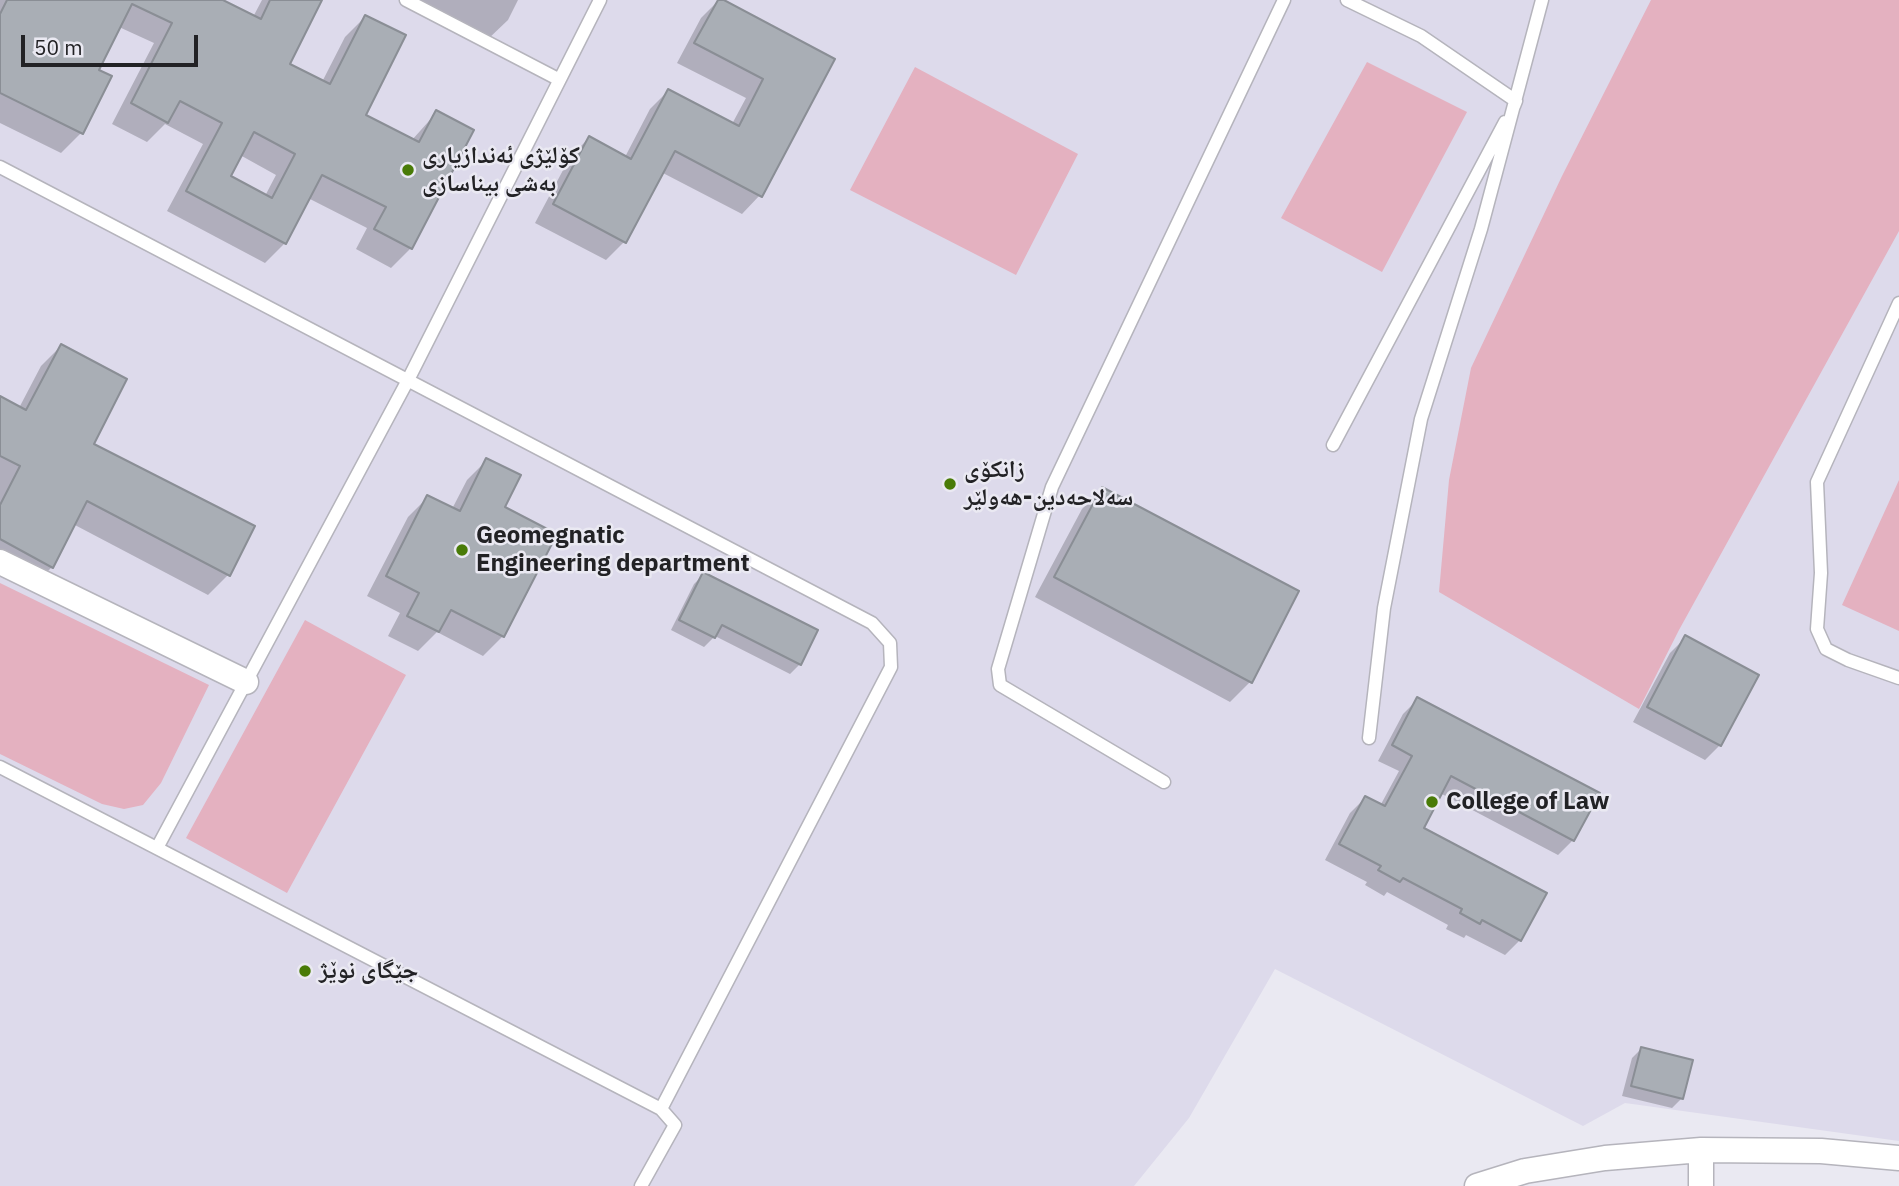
<!DOCTYPE html>
<meta charset="utf-8">
<style>
body{margin:0}
#map{position:relative;width:1899px;height:1186px;overflow:hidden;background:#eae9f2;font-family:"IBM Plex Sans",sans-serif}
canvas{display:block}
.scale{position:absolute;left:21px;top:35px;width:177px;height:32px;box-sizing:border-box;border:4px solid #222225;border-top:0;padding-left:9px;font-size:21px;line-height:24px;white-space:nowrap;color:#222225;-webkit-text-stroke:5px #eae9f2;paint-order:stroke}
</style>
<div id="map">
<canvas width="1899" height="1186"></canvas>
<div class="scale">50 m</div>
</div>
<script>
const c = document.querySelector('canvas').getContext('2d');
c.lineJoin = 'round';
function fillPath(path, color) {
  c.fillStyle = color;
  c.fill(path, 'evenodd');
}
function toPath(rows) {
  const path = new Path2D();
  for (const r of rows) {
    path.moveTo(r[0], r[1]);
    for (let i = 2; i < r.length; i += 2) path.lineTo(r[i], r[i + 1]);
  }
  return path;
}
function trace(path, color, width, dash) {
  c.strokeStyle = color;
  c.lineWidth = width;
  c.lineCap = dash ? 'butt' : 'round';
  c.setLineDash(dash || []);
  c.stroke(path);
}
function write(font, color, halo, rows, align = 'center') {
  c.font = font + ' "IBM Plex Sans","Noto Naskh Arabic",sans-serif';
  c.lineWidth = 5;
  c.setLineDash([]);
  c.textBaseline = 'middle';
  c.strokeStyle = halo;
  c.fillStyle = color;
  for (const [text, x, y, turn = 0] of rows) {
    c.save();
    c.translate(x, y);
    c.rotate((+turn || 0) * Math.PI / 180);
    c.textAlign = isNaN(turn) ? turn : align;
    if (halo) c.strokeText(text, 0, 0);
    c.fillText(text, 0, 0);
    c.restore();
  }
}
fillPath(toPath([
 [0,0,1899,0,1899,1141,1625,1103,1583,1126,1275,969,1189,1118,1134,1186,0,1186]
]), '#dddaeb');
fillPath(toPath([
 [1651,0,1899,0,1899,231,1679,630,1639,709,1439,592,1449,480,1471,368,1562,176],
 [1367,62,1467,112,1382,272,1281,218],
 [915,67,1078,154,1016,275,850,190],
 [1899,480,1899,631,1842,605],
 [0,583,209,685,161,783,143,805,124,809,102,804,0,754],
 [305,620,406,675,287,893,186,838]
]), '#e4b1c0');
fillPath(toPath([
 [0,0,219,0,253,17,262,0,320,0,288,65,322,82,345,37,365,17,364,116,412,140,437,112,411,248,391,268,356,249,367,228,308,198,285,243,265,263,167,211,203,144,165,124,147,142,112,124,154,43,119,27,97,71,110,77,81,133,61,153,0,123],
 [240,155,276,175,265,196,229,177],
 [410,0,518,0,508,20,487,40],
 [719,0,833,60,760,195,742,214,661,172,624,242,606,260,535,223,570,157,589,138,625,157,650,109,668,91,732,124,746,98,677,63,701,18],
 [61,346,91,444,228,575,208,595,73,524,52,567,32,587,0,570,0,398,19,408,41,366],
 [487,460,503,508,503,636,483,656,437,632,418,651,388,636,400,613,367,596,408,517,428,497,452,509,467,480],
 [1102,489,1250,682,1230,702,1035,597,1082,509],
 [704,574,800,664,790,674,715,636,704,647,671,630,694,584],
 [1686,637,1720,745,1705,760,1633,722,1670,653],
 [1418,699,1573,840,1558,855,1440,793,1422,829,1520,940,1505,955,1466,935,1464,938,1446,929,1448,925,1387,892,1384,896,1365,885,1367,882,1325,860,1350,813,1365,798,1380,806,1399,771,1378,761,1403,714],
 [1642,1048,1682,1098,1672,1108,1622,1096,1632,1058]
]), '#0003');
const building = toPath([
 [7,0,223,0,261,19,270,0,322,0,290,64,330,84,365,15,406,35,366,115,419,142,436,110,474,130,412,249,374,229,386,207,322,175,286,244,186,191,222,123,180,101,168,123,131,103,172,23,132,4,99,70,112,76,83,134,0,93,0,14,7,0],
 [254,132,295,154,272,198,231,176,254,132],
 [718,0,724,0,835,59,762,197,675,151,626,243,553,204,589,136,631,159,668,89,739,126,763,79,694,43,718,0],
 [61,344,127,379,94,444,255,526,230,576,87,501,53,568,0,539,0,505,20,466,0,456,0,396,26,410,61,344],
 [486,458,521,475,505,507,557,534,504,637,451,610,439,632,407,616,419,593,386,576,427,495,460,511,486,458],
 [1102,487,1299,591,1252,683,1054,577,1102,487],
 [703,572,818,630,801,665,722,625,715,638,679,620,703,572],
 [1685,635,1759,675,1721,746,1647,707,1685,635],
 [1417,697,1600,793,1574,841,1451,776,1424,828,1547,893,1521,941,1482,920,1480,924,1460,913,1462,909,1403,878,1400,882,1378,870,1381,866,1339,844,1365,796,1385,806,1412,756,1392,745,1417,697],
 [1641,1047,1693,1060,1683,1099,1631,1086,1641,1047]
]);
fillPath(building, '#a9aeb5');
trace(building, '#8a8e95', 2);
const lane = toPath([
 [406,0,558,79],
 [1347,0,1421,36,1516,101,1514,106],
 [0,167,872,623,890,643,891,667,661,1109],
 [1899,303,1817,482,1821,573,1817,629,1826,649,1848,660,1899,678],
 [1333,445,1505,122],
 [1369,738,1384,608,1421,419,1481,229,1542,0],
 [0,767,661,1109,675,1125,641,1186],
 [1164,782,1000,685,998,669,1052,487,1284,0],
 [157,848,408,380,600,0]
]);
const street = toPath([
 [0,562,246,682],
 [1701,1150,1701,1186],
 [1477,1186,1525,1171,1605,1158,1701,1150,1821,1151,1899,1158]
]);
trace(lane, '#b5b4bc', 15);
trace(street, '#b5b4bc', 27);
trace(lane, '#fff', 12);
trace(street, '#fff', 24);
for (const [x, y, r, color] of [
 [408,170,7,"#497b07"],
 [950,484,7,"#497b07"],
 [462,550,7,"#497b07"],
 [1432,802,7,"#497b07"],
 [305,971,7,"#497b07"]
]) {
  const dot = new Path2D();
  dot.arc(x, y, r, 0, 2 * Math.PI);
  c.fillStyle = color;
  c.fill(dot);
  trace(dot, '#eae9f2', 2.5);
}
write('bold 24px', '#222225', '#eae9f2', [
 ["کۆلێژی ئەندازیاری",422,156],
 ["بەشی بیناسازی",422,184],
 ["زانکۆی",964,470],
 ["سەلاحەدین-هەولێر",964,498],
 ["Geomegnatic",476,536],
 ["Engineering department",476,564],
 ["College of Law",1446,802],
 ["جێگای نوێژ",319,971]
], 'left');
</script>
